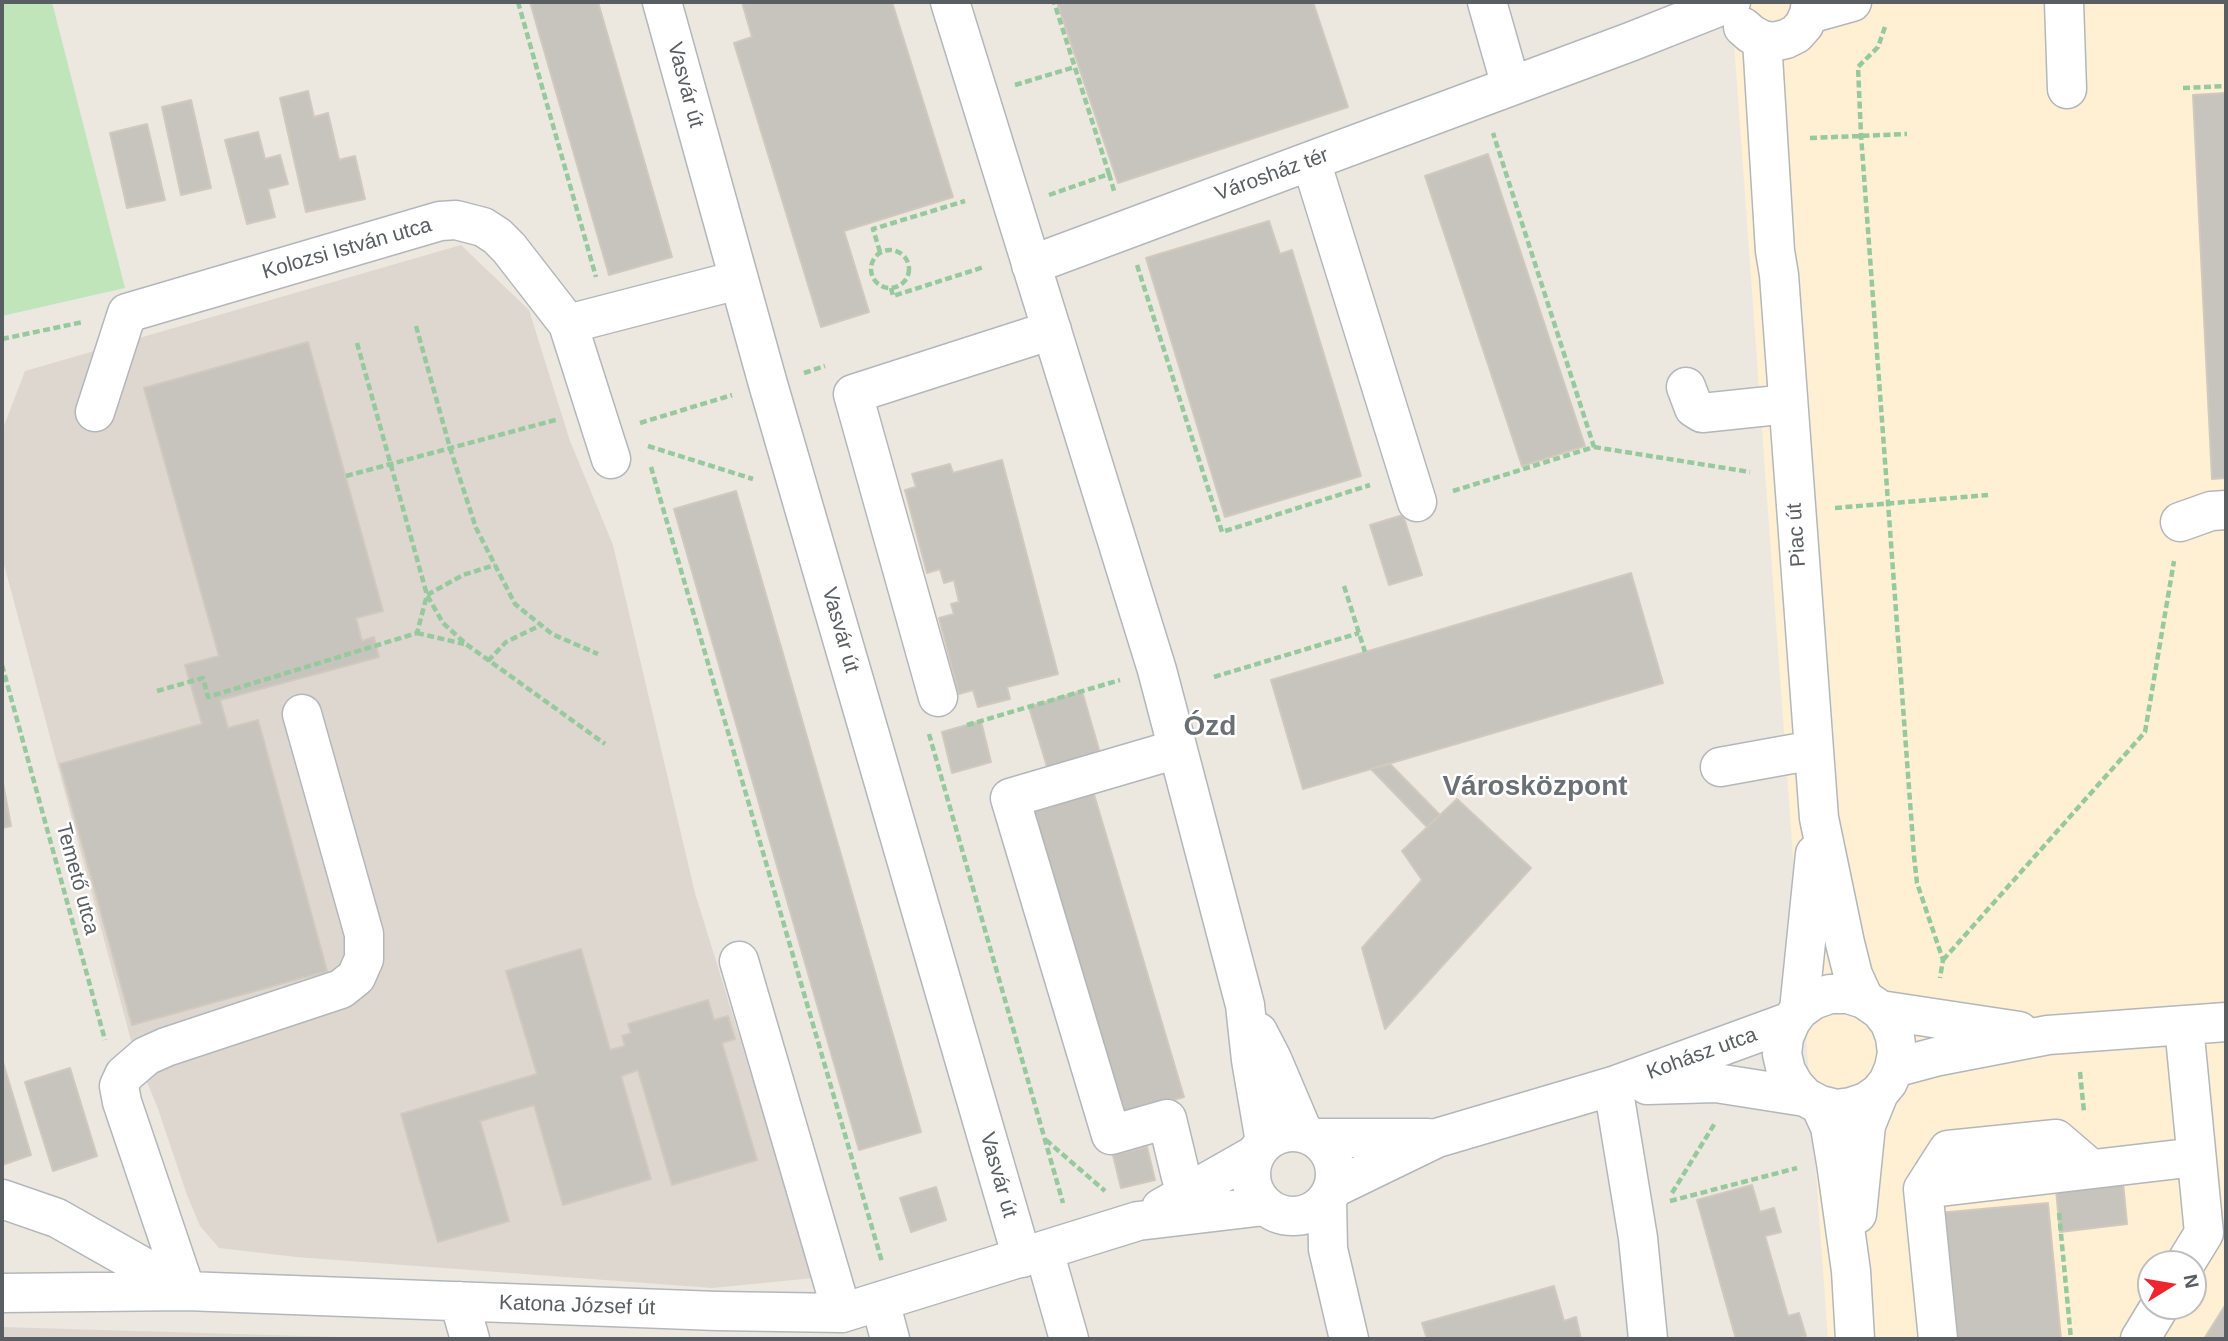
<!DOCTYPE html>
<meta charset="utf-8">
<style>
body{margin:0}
#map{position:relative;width:2228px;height:1341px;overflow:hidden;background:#ece8e0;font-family:Helvetica,sans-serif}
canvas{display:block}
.frame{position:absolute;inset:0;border:4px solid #595e62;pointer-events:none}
.north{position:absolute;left:2137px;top:1250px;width:70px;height:70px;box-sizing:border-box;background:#fff;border:2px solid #bdbfc0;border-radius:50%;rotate:79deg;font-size:19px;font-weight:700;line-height:28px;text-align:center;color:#595e62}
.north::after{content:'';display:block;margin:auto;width:24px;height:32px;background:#ee242e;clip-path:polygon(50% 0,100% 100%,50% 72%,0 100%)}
</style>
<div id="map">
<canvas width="2228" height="1341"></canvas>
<div class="frame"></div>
<div class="north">N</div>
</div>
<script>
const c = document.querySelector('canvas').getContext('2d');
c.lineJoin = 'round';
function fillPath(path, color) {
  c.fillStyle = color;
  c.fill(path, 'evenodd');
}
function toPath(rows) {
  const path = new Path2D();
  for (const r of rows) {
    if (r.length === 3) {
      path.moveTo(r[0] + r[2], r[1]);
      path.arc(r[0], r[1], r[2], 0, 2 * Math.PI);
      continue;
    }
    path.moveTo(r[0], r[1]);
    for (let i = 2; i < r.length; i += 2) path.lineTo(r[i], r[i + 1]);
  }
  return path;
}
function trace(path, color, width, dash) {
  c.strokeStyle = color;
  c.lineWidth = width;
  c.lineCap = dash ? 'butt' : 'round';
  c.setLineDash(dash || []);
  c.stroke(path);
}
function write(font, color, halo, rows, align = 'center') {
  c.font = font + ' Helvetica,sans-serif';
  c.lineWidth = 5;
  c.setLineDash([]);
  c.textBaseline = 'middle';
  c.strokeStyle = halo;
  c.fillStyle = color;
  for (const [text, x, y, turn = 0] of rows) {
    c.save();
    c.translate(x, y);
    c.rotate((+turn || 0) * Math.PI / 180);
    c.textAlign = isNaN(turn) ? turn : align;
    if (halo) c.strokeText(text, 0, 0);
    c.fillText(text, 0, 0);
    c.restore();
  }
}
fillPath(toPath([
 [1731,2,2226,2,2226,1339,1828,1339],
 [2151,1264,2193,1264,2193,1306,2151,1306]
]), '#ffefd3');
fillPath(toPath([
 [461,245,529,310,570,441,613,545,695,893,814,1278,712,1288,296,1257,219,1248,200,1226,187,1195,158,1109,133,1048,2,557,2,431,25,371],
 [2,1327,406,1339,2,1339]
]), '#ddd7cf');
fillPath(toPath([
 [2,2,52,2,125,288,2,316]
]), '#c0e5bb');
const building = toPath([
 [530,2,598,2,672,257,609,275,530,2],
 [742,2,892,2,953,197,844,231,869,312,821,327,734,43,752,37,742,2],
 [1057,2,1313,2,1348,107,1118,183,1057,2],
 [308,91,314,117,328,113,339,160,355,156,365,199,306,212,280,98,308,91],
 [2226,93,2226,478,2212,479,2193,95,2226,93],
 [191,100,211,188,181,195,162,107,191,100],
 [147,124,165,200,127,208,110,133,147,124],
 [258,132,265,159,280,155,288,184,268,189,275,217,247,224,225,140,258,132],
 [1488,154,1585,446,1522,466,1425,176,1488,154],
 [1269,221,1280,254,1292,250,1361,476,1225,517,1146,258,1269,221],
 [308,342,383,611,356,618,362,641,374,637,379,657,220,700,228,728,258,720,327,971,132,1025,60,764,202,724,185,665,219,656,144,388,308,342],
 [1002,460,1058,674,1007,687,1010,699,978,707,973,690,959,694,939,618,954,614,951,604,959,602,954,580,944,583,940,569,927,573,905,490,916,487,912,474,950,464,953,473,1002,460],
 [736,491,921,1132,859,1150,674,509,736,491],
 [1403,515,1422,575,1389,585,1370,525,1403,515],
 [1631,573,1663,683,1303,789,1271,680,1631,573],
 [1082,691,1100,753,1048,770,1029,707,1082,691],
 [981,721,991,762,952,773,942,732,981,721],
 [1390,764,1440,815,1427,827,1371,769,1390,764],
 [2,778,11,826,2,828,2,778],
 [1093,791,1184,1097,1116,1117,1024,812,1093,791],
 [1457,799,1531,868,1385,1029,1362,948,1422,880,1402,851,1457,799],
 [581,949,610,1050,625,1046,622,1036,631,1033,628,1024,708,1000,714,1020,728,1016,735,1039,722,1043,757,1160,672,1185,638,1070,621,1076,651,1179,563,1205,534,1105,480,1121,509,1221,438,1242,401,1114,537,1074,506,971,581,949],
 [2,1059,31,1155,2,1165,2,1059],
 [70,1068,97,1156,53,1171,25,1082,70,1068],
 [1147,1147,1155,1180,1121,1188,1113,1155,1147,1147],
 [2123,1182,2127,1224,2060,1232,2056,1190,2123,1182],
 [1752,1185,1760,1212,1774,1208,1781,1232,1765,1236,1788,1316,1799,1313,1806,1336,1793,1339,1736,1339,1697,1200,1752,1185],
 [936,1187,946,1220,911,1232,900,1198,936,1187],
 [2048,1203,2061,1339,1950,1339,1938,1213,2048,1203],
 [1554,1286,1564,1321,1576,1317,1581,1339,1427,1339,1422,1323,1554,1286],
 [2226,1304,2226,1339,2204,1339,2226,1304]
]);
fillPath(building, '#c7c3bd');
trace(building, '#d1c9be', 2);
const minor = toPath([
 [662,2,768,384,1022,1258],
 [950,2,1157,670,1245,1005,1251,1060,1265,1142],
 [1487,2,1511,86],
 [2064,2,2067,89],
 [1809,14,1852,2],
 [1743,27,1751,34,1762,40,1773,42,1786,39,1796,34,1804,25,1809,14,1811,2],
 [1762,40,1775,251,1779,275,1819,818,1845,943,1853,975,1864,999],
 [1311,161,1417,502],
 [1031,265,1630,42,1731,2],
 [568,324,738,280],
 [1686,387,1694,408,1702,413,1788,404],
 [95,412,127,313,440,221,456,220,483,227,497,236,509,248,568,324,611,459],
 [2180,522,2211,511,2226,510],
 [938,697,853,394,1052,330],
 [1177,749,1010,798,1111,1135,1167,1119,1181,1177],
 [1720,767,1814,750],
 [739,961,842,1313],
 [1799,1010,1813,1000,1830,994,1848,994,1864,999,1880,1010,1890,1023,1895,1037,1897,1053,1894,1068,1888,1082,1879,1093,1866,1102,1851,1107,1836,1109,1820,1105,1805,1097,1794,1085,1786,1071,1782,1054,1784,1037,1791,1021,1799,1010,1815,854],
 [1880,1010,2019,1031],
 [2184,1026,2204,1233,2185,1264],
 [1258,1032,1272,1059,1303,1132],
 [1894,1068,1939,1056,2048,1035,2226,1022],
 [1647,1085,1716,1083,1805,1097],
 [1613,1086,1638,1238,1648,1339],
 [1820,1105,1830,1127,1836,1163,1851,1271,1855,1339],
 [1293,1174,42],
 [1317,1138,1428,1138],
 [1334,1188,1437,1138,1613,1086,1791,1021],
 [1923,1189,1948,1150,2056,1139,2091,1169],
 [2,1199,57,1218,186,1291],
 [1327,1200,1328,1249,1349,1339],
 [1161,1208,1256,1154],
 [1857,1214,1866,1125,1879,1093],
 [1044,1251,1069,1339],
 [186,1291,122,1102,119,1086,124,1075,146,1056,166,1047,341,989,356,977,364,959,364,934,302,714],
 [2,1293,186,1291,717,1311,842,1313,1138,1221,1265,1206],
 [459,1301,470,1339],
 [880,1301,890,1339],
 [1938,1339,1923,1189,2196,1157],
 [2140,1339,2160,1306]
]);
trace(minor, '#b3b7bb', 41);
trace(toPath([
 [518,2,596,277],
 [1885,27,1878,47,1858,67,1861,135,1914,856,1917,883,1943,960,1940,978],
 [1015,85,1075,67],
 [2183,88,2226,86],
 [1810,138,1907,134],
 [1109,174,1115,194],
 [1049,195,1109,174,1054,2],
 [890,269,19],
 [880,252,873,229,965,201],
 [1137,265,1222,532,1370,485],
 [891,288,893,296,984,267],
 [416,326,450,448,476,528,515,604,552,634,598,654],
 [2,339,83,322],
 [357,343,427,595,443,623,466,644,605,744],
 [804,373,825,366],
 [640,423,732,395],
 [648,446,753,479],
 [1594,447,1750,472],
 [651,467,882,1262],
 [346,476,559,419],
 [1453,491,1594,447,1493,133],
 [1835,508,1988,495],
 [1344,586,1365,652],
 [417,633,464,644],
 [488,661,506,642,541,625],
 [2,665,105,1040],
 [1214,677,1359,633],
 [157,691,203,678,208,697,417,633,427,595,463,575,495,565],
 [967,725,1120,680],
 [929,734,1063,1203],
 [1943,960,2145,732,2174,561],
 [2080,1072,2084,1112],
 [1046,1140,1105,1191],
 [1672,1193,1715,1123],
 [1670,1201,1797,1168],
 [2059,1213,2071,1339]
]), '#96c99d', 4.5, [7, 3.5]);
trace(minor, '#fff', 38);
write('21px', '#595e62', '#fff', [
 ["Vasvár út",685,85,75],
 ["Városház tér",1272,175,-20],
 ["Kolozsi István utca",347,249,-16],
 ["Piac út",1797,535,-94],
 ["Vasvár út",840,630,74],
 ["Temető utca",77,879,75],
 ["Kohász utca",1702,1054,-20],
 ["Vasvár út",998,1175,74],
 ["Katona József út",577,1306,2]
]);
write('bold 28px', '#6a7074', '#fff', [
 ["Ózd",1210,727],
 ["Városközpont",1535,787]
]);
</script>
